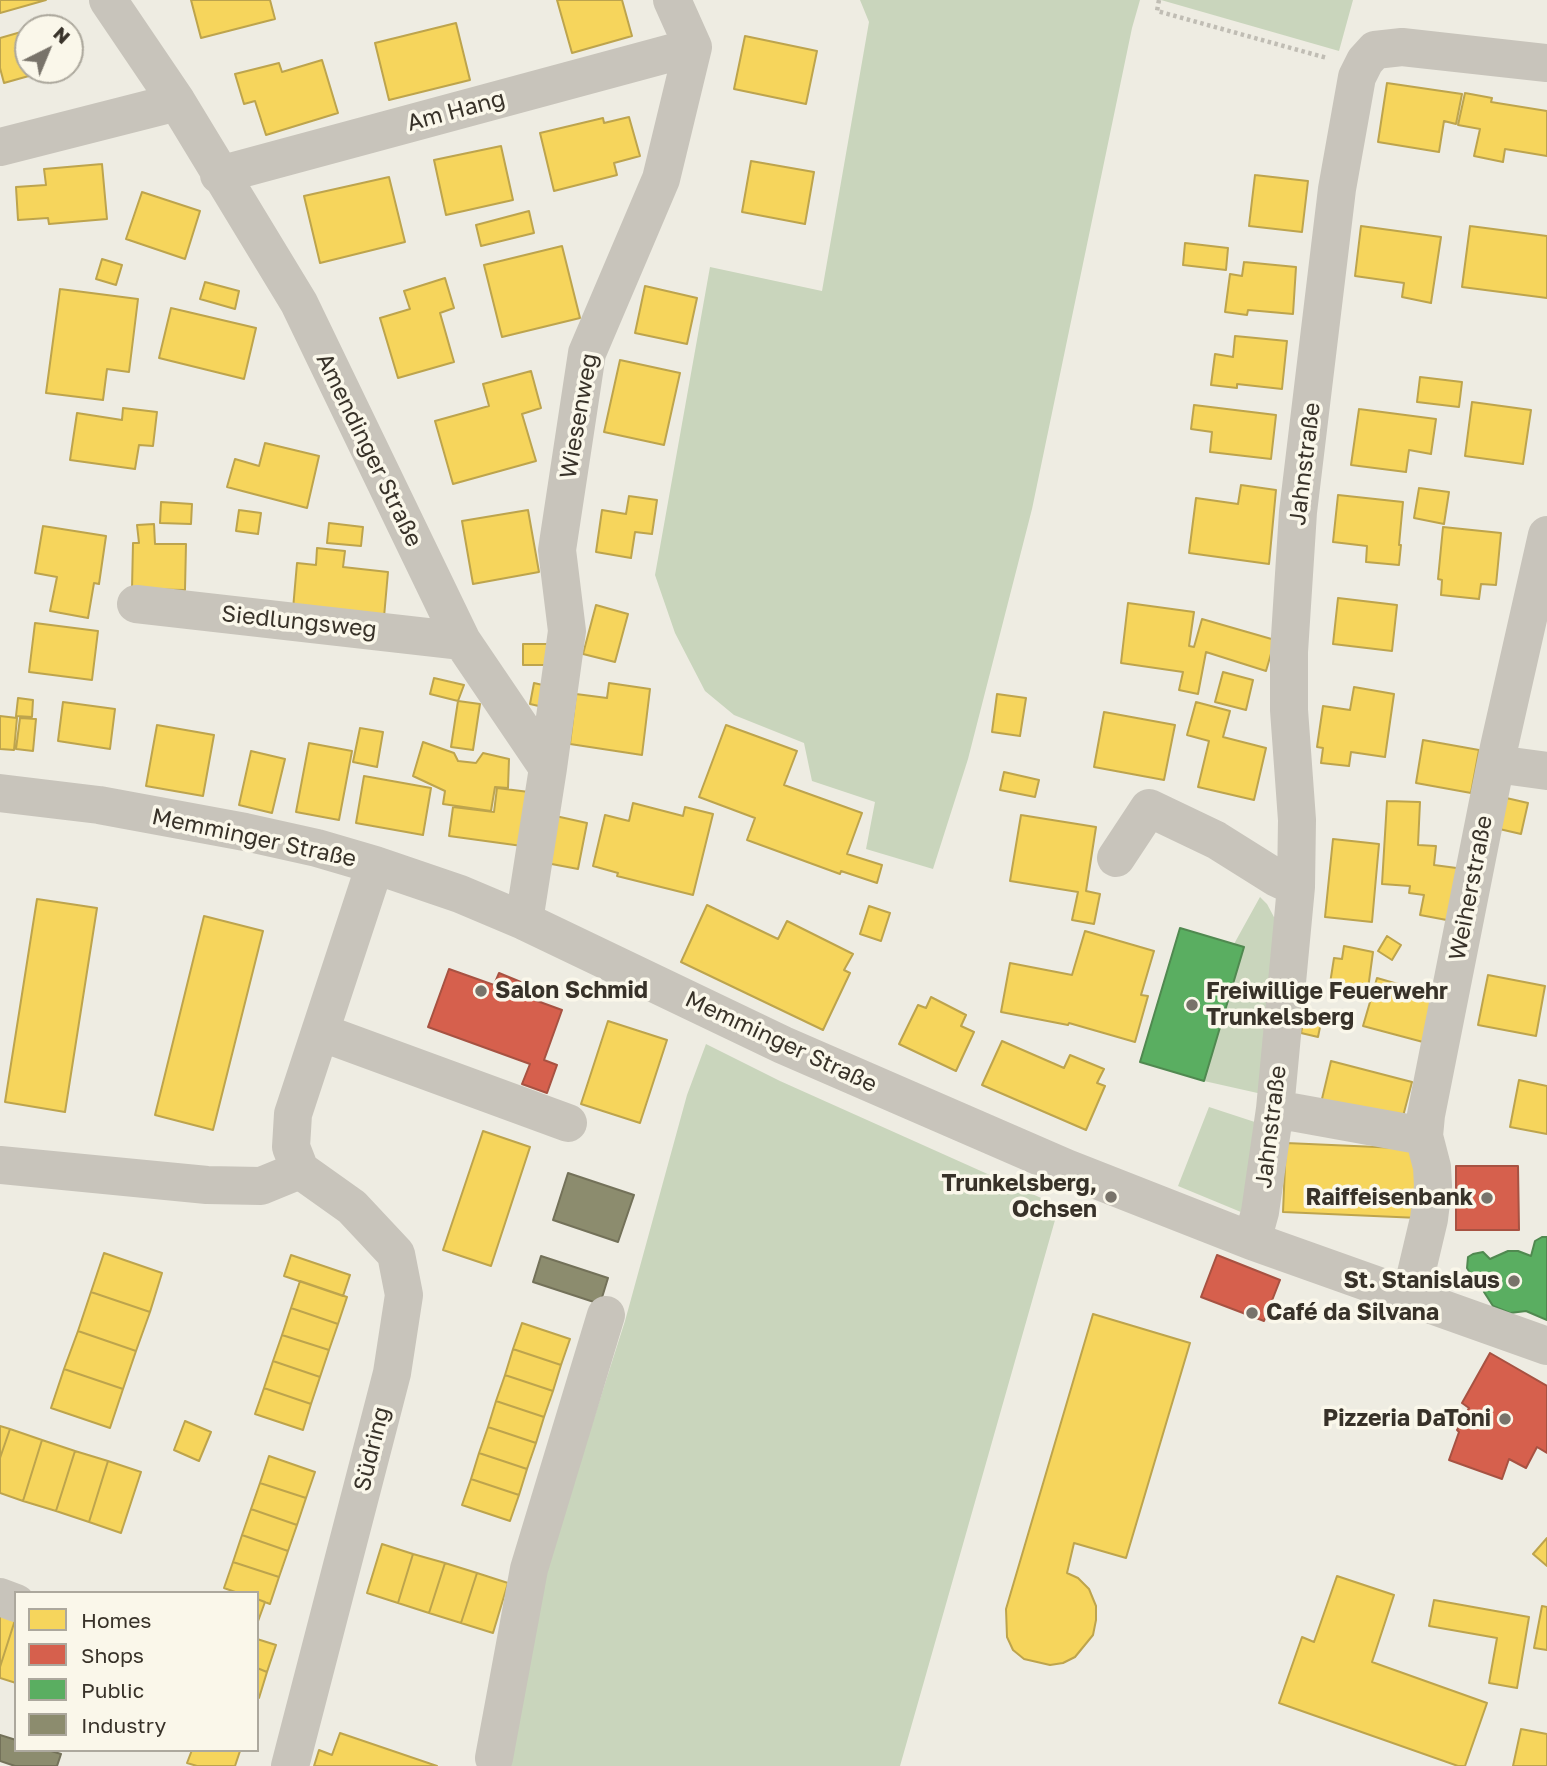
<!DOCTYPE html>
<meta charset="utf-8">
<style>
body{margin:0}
#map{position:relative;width:1547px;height:1766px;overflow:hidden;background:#eeece2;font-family:"Golos Text",sans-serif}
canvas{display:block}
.legend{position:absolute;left:14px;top:1591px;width:245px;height:161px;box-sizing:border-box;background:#faf7ea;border:2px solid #aca89d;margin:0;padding:9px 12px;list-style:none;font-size:21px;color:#383229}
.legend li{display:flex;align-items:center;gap:14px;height:35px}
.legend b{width:35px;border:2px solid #aca89d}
.north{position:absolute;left:14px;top:14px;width:70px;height:70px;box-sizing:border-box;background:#faf7ea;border:2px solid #aca89d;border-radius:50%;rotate:43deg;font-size:19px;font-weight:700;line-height:28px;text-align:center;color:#383229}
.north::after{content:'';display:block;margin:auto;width:24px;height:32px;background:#78736a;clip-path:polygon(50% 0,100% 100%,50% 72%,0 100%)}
</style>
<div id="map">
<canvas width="1547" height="1766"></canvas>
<ul class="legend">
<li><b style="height:19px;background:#f6d55c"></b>Homes</li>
<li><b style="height:19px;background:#d6604d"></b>Shops</li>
<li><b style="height:19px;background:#5aae61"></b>Public</li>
<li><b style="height:19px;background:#8c8c6e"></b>Industry</li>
</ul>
<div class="north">N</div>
</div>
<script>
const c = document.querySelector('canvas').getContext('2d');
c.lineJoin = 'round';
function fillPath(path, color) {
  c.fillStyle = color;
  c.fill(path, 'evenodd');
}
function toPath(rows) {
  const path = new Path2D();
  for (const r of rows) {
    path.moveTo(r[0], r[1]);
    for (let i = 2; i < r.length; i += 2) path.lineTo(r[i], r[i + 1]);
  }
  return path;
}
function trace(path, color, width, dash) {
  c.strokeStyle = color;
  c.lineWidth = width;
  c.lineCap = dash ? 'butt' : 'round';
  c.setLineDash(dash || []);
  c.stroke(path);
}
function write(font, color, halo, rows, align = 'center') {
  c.font = font + ' "Golos Text",sans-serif';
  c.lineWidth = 7;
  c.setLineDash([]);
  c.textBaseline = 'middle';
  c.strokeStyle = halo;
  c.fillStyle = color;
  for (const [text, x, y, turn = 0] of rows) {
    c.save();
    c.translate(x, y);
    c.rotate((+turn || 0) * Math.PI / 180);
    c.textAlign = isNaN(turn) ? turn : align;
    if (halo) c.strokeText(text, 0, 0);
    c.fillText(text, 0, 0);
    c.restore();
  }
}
fillPath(toPath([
 [860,0,1140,0,1132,28,1032,509,968,759,933,869,866,849,875,802,812,781,804,743,734,715,705,691,675,633,655,575,710,267,822,291,869,22],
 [1161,0,1353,0,1339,51],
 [1260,897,1267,904,1275,919,1262,1094,1204,1081,1243,948,1234,944],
 [706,1044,780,1081,1059,1206,900,1766,502,1766,549,1559,625,1321,687,1095],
 [1209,1107,1267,1126,1253,1217,1178,1186]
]), '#c9d5bc');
const homes = toPath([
 [0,0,46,0,0,13,0,0],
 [191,0,270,0,275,19,201,38,191,0],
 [557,0,622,0,632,36,572,53,557,0],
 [57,21,59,28,34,28,57,21],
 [456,23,470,80,389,100,375,43,456,23],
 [28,30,28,70,50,70,4,83,0,68,0,38,28,30],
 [745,36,817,51,806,104,734,89,745,36],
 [322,60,338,113,266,135,255,101,244,104,235,74,279,63,282,72,322,60],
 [1387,83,1462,94,1456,124,1444,121,1439,152,1378,142,1387,83],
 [1465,93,1492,98,1491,102,1547,111,1547,156,1505,149,1503,162,1474,156,1480,129,1458,125,1465,93],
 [629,117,640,156,614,163,617,175,554,191,540,133,603,118,604,123,629,117],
 [501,146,513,200,446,215,434,160,501,146],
 [751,161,814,172,805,224,742,212,751,161],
 [102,164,107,219,49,224,48,218,18,220,16,187,46,185,44,169,102,164],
 [1255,175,1308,181,1302,232,1249,226,1255,175],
 [389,177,405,242,320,263,304,196,389,177],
 [142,192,200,211,185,259,126,239,142,192],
 [529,211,534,233,481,246,476,225,529,211],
 [1361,226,1441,237,1431,303,1402,297,1404,283,1355,276,1361,226],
 [1470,226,1547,236,1547,298,1462,287,1470,226],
 [1185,243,1228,248,1226,270,1183,265,1185,243],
 [562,246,580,318,502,337,484,265,562,246],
 [102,259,122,265,116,285,96,279,102,259],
 [1244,262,1296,267,1293,314,1248,310,1247,315,1225,312,1230,274,1242,276,1244,262],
 [445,278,454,308,440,313,454,362,398,378,380,318,410,309,404,291,445,278],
 [205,282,239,291,235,309,200,299,205,282],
 [645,286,697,298,687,344,635,333,645,286],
 [60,289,138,299,129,372,107,369,103,400,46,393,60,289],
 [171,308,256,328,244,379,159,358,171,308],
 [1235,336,1287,341,1282,389,1237,384,1237,388,1211,385,1215,354,1233,357,1235,336],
 [620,360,680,373,664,445,604,432,620,360],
 [531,371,541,408,522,414,536,461,453,484,435,421,489,406,483,384,531,371],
 [1420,377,1462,382,1459,407,1417,402,1420,377],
 [1472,402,1531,410,1523,464,1465,456,1472,402],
 [1194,405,1276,415,1271,459,1210,452,1212,432,1191,429,1194,405],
 [123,408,157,412,153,446,139,445,135,469,70,460,77,413,122,420,123,408],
 [1359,409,1436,419,1431,454,1409,450,1406,472,1351,465,1359,409],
 [265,443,319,456,307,508,227,487,235,459,259,466,265,443],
 [1241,485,1276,490,1269,564,1189,553,1196,498,1238,504,1241,485],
 [1419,488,1449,492,1444,524,1414,518,1419,488],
 [1338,495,1403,502,1399,545,1401,545,1399,565,1366,562,1367,546,1333,542,1338,495],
 [629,496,657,500,652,534,635,532,631,558,596,552,602,510,626,514,629,496],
 [161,502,192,504,191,524,160,523,161,502],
 [239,510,261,513,258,534,236,531,239,510],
 [528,510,539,572,473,584,462,521,528,510],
 [329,523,363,527,361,546,327,543,329,523],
 [154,524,155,544,186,544,185,590,132,589,133,543,139,543,137,525,154,524],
 [43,526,106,536,99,584,94,583,88,618,50,611,57,577,35,573,43,526],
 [1443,527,1501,533,1496,585,1481,584,1479,599,1441,595,1442,580,1438,579,1443,527],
 [317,548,345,551,343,567,388,572,384,617,293,609,297,563,316,565,317,548],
 [1338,598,1397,605,1392,651,1333,644,1338,598],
 [1128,603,1194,612,1189,646,1194,647,1202,619,1275,640,1266,671,1206,652,1198,694,1179,690,1183,672,1121,663,1128,603],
 [596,605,628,614,615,662,583,654,596,605],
 [35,623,98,631,92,680,29,672,35,623],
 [523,644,553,644,553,665,523,665,523,644],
 [1223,672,1253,680,1246,710,1215,702,1223,672],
 [434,678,464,685,458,701,430,694,434,678],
 [534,683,547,686,543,707,530,704,534,683],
 [609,683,650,689,642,755,570,744,576,694,607,698,609,683],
 [1354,687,1394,694,1385,757,1351,752,1349,766,1321,763,1323,748,1317,747,1323,706,1350,710,1354,687],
 [997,694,1026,698,1020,736,992,732,997,694],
 [18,698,33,700,32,717,16,716,18,698],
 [458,701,480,704,473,750,451,747,458,701],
 [63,702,115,709,110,749,58,741,63,702],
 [1196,702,1230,711,1223,737,1266,748,1254,800,1198,787,1209,741,1187,735,1196,702],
 [1104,712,1175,725,1164,780,1094,767,1104,712],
 [0,716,17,718,14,750,0,749,0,716],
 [20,718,36,719,33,751,16,749,20,718],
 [157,725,214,735,203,796,146,786,157,725],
 [726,725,797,751,784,785,862,813,847,854,882,865,877,883,841,871,840,874,747,840,755,818,699,797,726,725],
 [360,728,383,732,377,767,353,762,360,728],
 [1423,740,1479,750,1471,793,1416,783,1423,740],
 [423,742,454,753,458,761,476,763,483,753,509,759,508,788,495,787,491,811,443,804,445,791,413,776,423,742],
 [309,743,352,751,339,820,296,812,309,743],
 [251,751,285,759,272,813,239,805,251,751],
 [1004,772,1039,780,1035,797,1000,790,1004,772],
 [364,776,431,788,423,835,356,823,364,776],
 [497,788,529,792,522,846,449,836,453,807,494,812,497,788],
 [1502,797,1528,803,1521,834,1495,828,1502,797],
 [1387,801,1420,802,1418,845,1436,846,1434,865,1464,869,1452,921,1420,915,1424,895,1409,893,1410,886,1382,884,1387,801],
 [633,803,683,816,685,807,713,814,693,895,617,876,618,873,593,866,605,815,629,821,633,803],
 [551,815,587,823,578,869,541,862,551,815],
 [1021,815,1096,827,1086,891,1100,894,1094,924,1072,920,1078,892,1010,881,1021,815],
 [1333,839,1379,844,1372,922,1325,917,1333,839],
 [37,899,97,908,65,1112,5,1102,37,899],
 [707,905,778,939,787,921,853,954,844,970,850,973,823,1030,681,962,707,905],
 [869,906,890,913,881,941,860,934,869,906],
 [204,916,263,931,213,1130,155,1115,204,916],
 [1085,931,1154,951,1141,995,1148,996,1135,1042,1069,1023,1068,1025,1001,1012,1010,963,1072,975,1085,931],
 [1387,936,1401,945,1392,960,1378,951,1387,936],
 [1344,946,1373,952,1367,996,1329,990,1334,958,1342,959,1344,946],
 [1488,975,1545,986,1536,1036,1478,1025,1488,975],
 [1377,978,1436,995,1423,1042,1363,1026,1377,978],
 [931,997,966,1015,961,1026,974,1032,956,1071,899,1044,918,1005,926,1008,931,997],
 [1304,1018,1321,1022,1318,1037,1301,1033,1304,1018],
 [608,1021,667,1040,640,1123,581,1104,608,1021],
 [1002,1041,1064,1068,1070,1055,1104,1069,1097,1083,1105,1086,1086,1130,982,1085,1002,1041],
 [1331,1061,1412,1082,1401,1124,1321,1103,1331,1061],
 [1519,1080,1547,1086,1547,1134,1510,1127,1519,1080],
 [483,1131,530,1147,491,1266,443,1250,483,1131],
 [1286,1143,1422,1149,1419,1218,1283,1212,1286,1143],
 [104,1253,162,1273,150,1312,91,1292,104,1253],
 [291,1255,350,1275,343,1296,284,1276,291,1255],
 [300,1281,347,1297,338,1324,291,1308,300,1281],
 [91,1292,150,1312,136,1351,78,1331,91,1292],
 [291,1308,338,1324,329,1350,282,1335,291,1308],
 [1093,1314,1190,1343,1126,1558,1074,1543,1067,1573,1078,1578,1089,1589,1096,1606,1096,1620,1093,1635,1075,1657,1063,1663,1050,1665,1024,1659,1013,1650,1007,1637,1006,1609,1093,1314],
 [522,1323,570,1339,561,1365,513,1349,522,1323],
 [78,1331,136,1351,123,1389,64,1369,78,1331],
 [282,1335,329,1350,320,1377,273,1361,282,1335],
 [513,1349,561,1365,553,1391,505,1375,513,1349],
 [273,1361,320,1377,311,1404,264,1388,273,1361],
 [64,1369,123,1389,110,1428,51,1408,64,1369],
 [505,1375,553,1391,544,1417,496,1401,505,1375],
 [264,1388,311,1404,303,1430,255,1414,264,1388],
 [496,1401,544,1417,536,1443,488,1427,496,1401],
 [185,1421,211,1432,199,1461,174,1450,185,1421],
 [0,1426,10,1429,0,1458,0,1426],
 [488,1427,536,1443,527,1469,479,1453,488,1427],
 [10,1429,42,1440,23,1501,0,1493,0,1458,10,1429],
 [42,1440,75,1451,56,1511,23,1501,42,1440],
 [75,1451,108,1461,89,1522,56,1511,75,1451],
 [479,1453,527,1469,519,1495,471,1479,479,1453],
 [269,1456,315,1472,306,1498,260,1483,269,1456],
 [108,1461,141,1472,121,1533,89,1522,108,1461],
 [471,1479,519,1495,510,1521,462,1505,471,1479],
 [260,1483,306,1498,297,1525,251,1509,260,1483],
 [251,1509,297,1525,288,1551,242,1535,251,1509],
 [242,1535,288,1551,279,1577,233,1562,242,1535],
 [1547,1538,1547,1566,1533,1554,1547,1538],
 [382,1544,413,1554,398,1603,367,1593,382,1544],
 [413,1554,445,1563,429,1613,398,1603,413,1554],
 [233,1562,279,1577,270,1604,257,1599,257,1593,238,1593,224,1588,233,1562],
 [445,1563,477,1573,461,1623,429,1613,445,1563],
 [477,1573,508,1583,493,1633,461,1623,477,1573],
 [1337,1576,1394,1595,1372,1662,1487,1703,1465,1766,1458,1766,1279,1703,1302,1637,1314,1642,1337,1576],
 [257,1599,265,1602,257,1624,257,1599],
 [1434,1600,1529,1617,1517,1688,1489,1683,1497,1638,1429,1626,1434,1600],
 [1542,1606,1547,1607,1547,1650,1534,1648,1542,1606],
 [0,1615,15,1620,0,1667,0,1615],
 [15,1620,16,1620,16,1683,0,1678,0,1667,15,1620],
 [257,1639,276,1645,267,1672,257,1668,257,1639],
 [257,1668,267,1672,259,1698,257,1698,257,1668],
 [1521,1729,1547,1734,1547,1766,1513,1766,1521,1729],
 [340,1733,437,1766,314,1766,319,1750,332,1755,340,1733],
 [192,1750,237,1750,240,1751,235,1766,197,1766,187,1763,192,1750]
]);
fillPath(homes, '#f6d55c');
trace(homes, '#bda44d', 2);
const shops = toPath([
 [449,969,494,985,499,973,533,987,529,998,562,1010,544,1060,557,1065,547,1093,522,1084,530,1064,428,1027,449,969],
 [1456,1166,1518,1166,1519,1230,1456,1230,1456,1166],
 [1217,1255,1280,1280,1264,1321,1201,1297,1217,1255],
 [1490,1353,1547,1386,1547,1453,1537,1447,1526,1468,1509,1459,1502,1479,1449,1460,1459,1432,1457,1430,1469,1408,1462,1403,1490,1353]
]);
fillPath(shops, '#d6604d');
trace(shops, '#a75242', 2);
const public = toPath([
 [1180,928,1244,947,1204,1081,1140,1062,1180,928],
 [1542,1237,1547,1237,1547,1320,1526,1311,1510,1313,1493,1306,1484,1292,1481,1277,1472,1276,1467,1268,1468,1257,1473,1254,1483,1252,1490,1259,1508,1251,1518,1251,1531,1256,1535,1241,1542,1237]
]);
fillPath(public, '#5aae61');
trace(public, '#508950', 2);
const industry = toPath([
 [568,1173,634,1195,618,1242,553,1220,568,1173],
 [541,1256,608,1278,600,1304,533,1282,541,1256],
 [0,1735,16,1740,16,1750,48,1750,61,1754,57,1766,15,1766,0,1761,0,1735]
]);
fillPath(industry, '#8c8c6e');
trace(industry, '#737159', 2);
trace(toPath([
 [1159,0,1157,11,1327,58]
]), '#c0bdb4', 4.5, [3.5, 3.5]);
trace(toPath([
 [108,0,177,102,299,303,462,641,548,768,524,921],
 [0,147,177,102],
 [219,175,693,47],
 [136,604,462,641],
 [1496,764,1547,771],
 [548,768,567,631,557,550,587,353,661,179,693,47,672,0],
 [0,793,99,805,245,832,317,848,375,865,460,894,524,921,783,1045,1066,1168,1252,1241,1547,1346],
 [1116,858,1149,808,1216,840,1275,877,1296,887],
 [320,1032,568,1123],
 [1275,1109,1424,1136],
 [0,1165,207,1185,261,1186,300,1170,291,1147,293,1114,375,865],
 [1252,1241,1260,1212,1275,1109,1296,887,1297,820,1289,710,1289,652,1298,512,1337,189,1357,77,1365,61,1375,50,1402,47,1547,63],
 [1410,1299,1429,1219,1433,1186,1432,1167,1424,1136,1426,1115,1499,747,1547,535],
 [0,1597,16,1603],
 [494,1758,529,1569,606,1315],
 [290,1766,392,1373,404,1295,396,1254,352,1207,300,1170]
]), '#c8c4bb', 38);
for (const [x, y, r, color] of [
 [481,991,7,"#78736a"],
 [1192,1005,7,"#78736a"],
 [1111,1197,7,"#78736a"],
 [1487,1198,7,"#78736a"],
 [1514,1281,7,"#78736a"],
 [1252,1313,7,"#78736a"],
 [1505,1419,7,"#78736a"]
]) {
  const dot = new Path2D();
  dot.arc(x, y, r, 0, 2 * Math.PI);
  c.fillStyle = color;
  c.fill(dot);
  trace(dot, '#faf7ea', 2.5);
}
write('23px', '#383229', '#faf7ea', [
 ["Am Hang",456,111,-15],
 ["Wiesenweg",579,416,-80],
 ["Amendinger Straße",369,450,64],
 ["Jahnstraße",1305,464,-83],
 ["Siedlungsweg",299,622,6],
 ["Memminger Straße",254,838,12],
 ["Weiherstraße",1471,888,-79],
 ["Memminger Straße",781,1042,25],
 ["Jahnstraße",1271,1127,-83],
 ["Südring",372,1449,-76]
]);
write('bold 23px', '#383229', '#faf7ea', [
 ["Salon Schmid",495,991,"left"],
 ["Freiwillige Feuerwehr",1206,992,"left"],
 ["Trunkelsberg",1206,1018,"left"],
 ["Trunkelsberg,",1097,1184],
 ["Ochsen",1097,1210],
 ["Raiffeisenbank",1473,1198],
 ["St. Stanislaus",1500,1281],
 ["Café da Silvana",1266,1313,"left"],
 ["Pizzeria DaToni",1491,1419]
], 'right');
</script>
